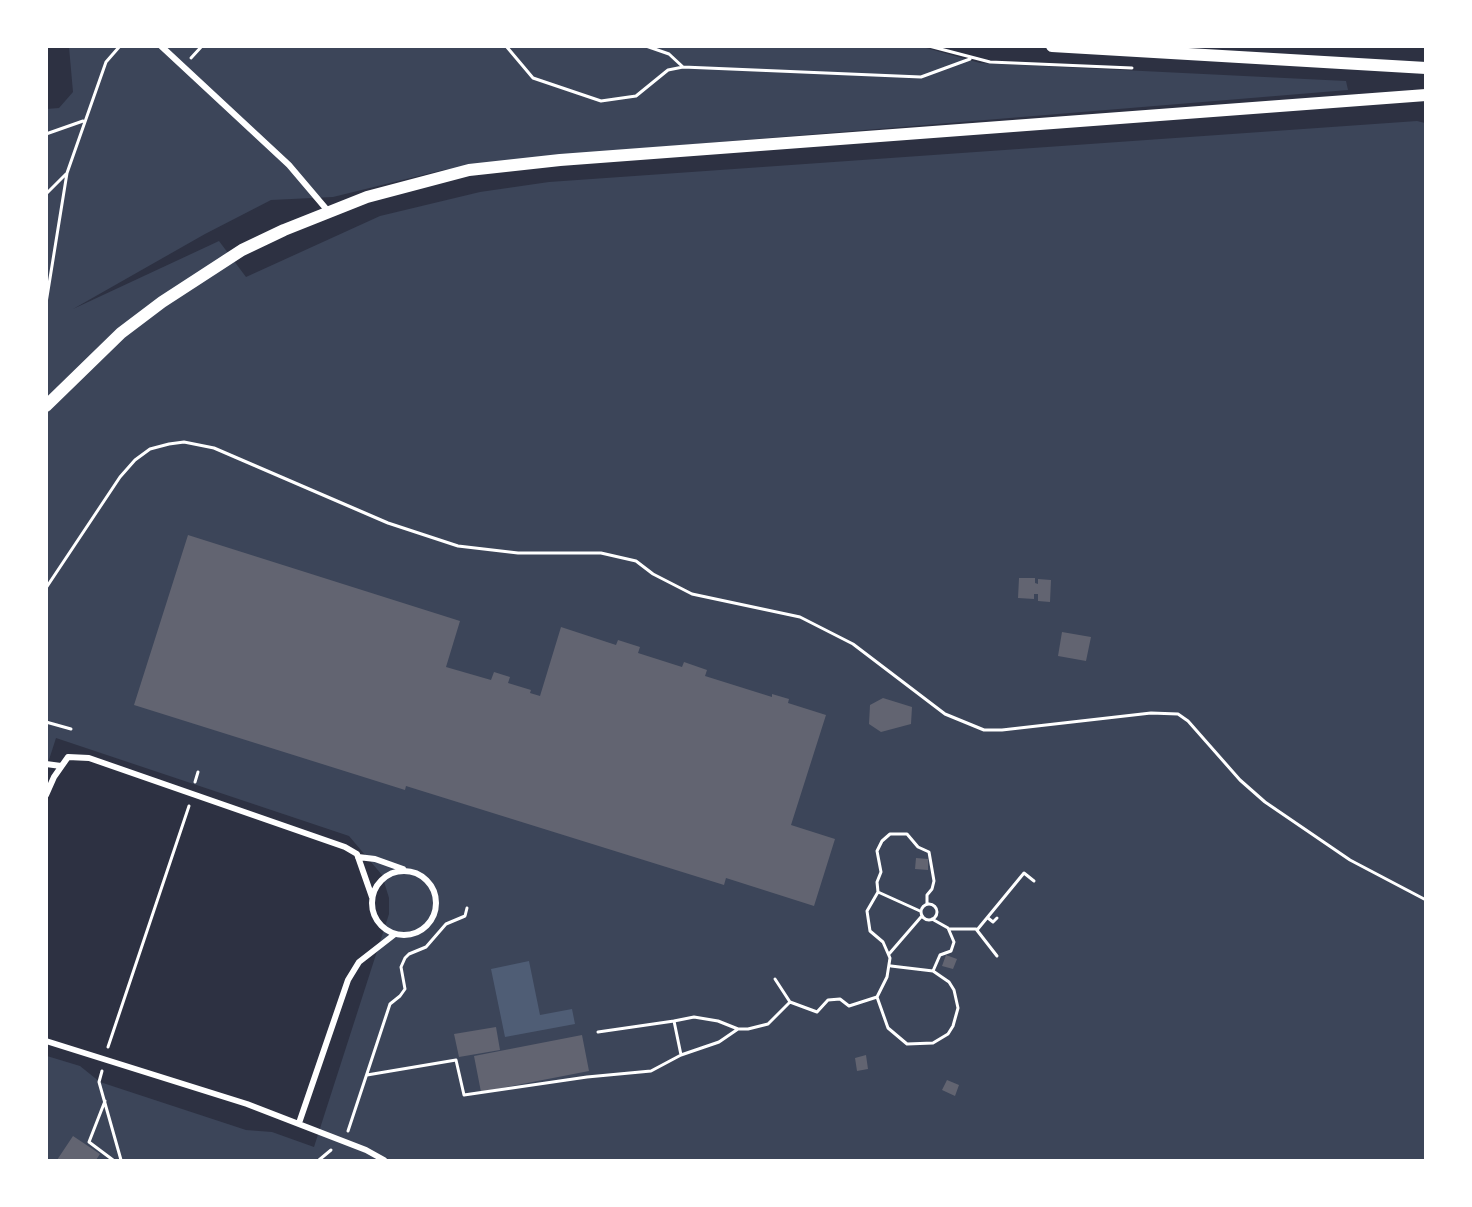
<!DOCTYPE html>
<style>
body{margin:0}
#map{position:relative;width:1472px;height:1207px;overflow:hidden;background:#2d3142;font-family:Poppins,sans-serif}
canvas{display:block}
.frame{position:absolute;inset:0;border:48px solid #fff;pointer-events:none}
</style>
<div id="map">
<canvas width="1472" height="1207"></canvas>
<div class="frame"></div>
</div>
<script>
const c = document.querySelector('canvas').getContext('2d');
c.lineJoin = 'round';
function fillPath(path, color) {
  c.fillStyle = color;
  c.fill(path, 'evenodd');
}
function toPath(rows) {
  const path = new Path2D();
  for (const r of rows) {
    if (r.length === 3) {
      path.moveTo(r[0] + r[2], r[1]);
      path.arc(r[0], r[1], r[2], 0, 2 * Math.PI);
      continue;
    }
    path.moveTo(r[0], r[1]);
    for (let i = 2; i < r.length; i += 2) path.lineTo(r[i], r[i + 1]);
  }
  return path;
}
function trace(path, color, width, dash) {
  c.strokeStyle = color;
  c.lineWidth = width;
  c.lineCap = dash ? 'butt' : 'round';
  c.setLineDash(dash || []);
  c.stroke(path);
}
fillPath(toPath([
 [919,46,980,63,1346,81,1348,90,538,157,443,170,333,197,271,200,205,234,73,309,219,241,246,277,380,216,480,192,549,182,1417,121,1425,123,1425,1160,47,1160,47,1056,80,1066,100,1082,246,1130,272,1132,314,1147,389,914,389,898,382,875,349,836,56,738,47,766,46,109,59,108,73,92,69,47]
]), '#3c4559');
fillPath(toPath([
 [529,961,540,1015,572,1009,575,1024,505,1037,491,969]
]), '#4f5d75');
fillPath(toPath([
 [188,535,460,621,446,667,491,680,494,672,510,677,508,683,531,690,530,693,540,696,561,627,616,645,618,640,640,647,638,653,682,667,684,662,707,670,705,676,772,697,772,694,789,699,788,703,826,715,791,825,835,839,814,906,726,878,724,885,406,786,405,790,134,705],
 [1019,578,1035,578,1035,583,1038,584,1038,579,1051,580,1050,602,1038,601,1038,594,1034,594,1034,599,1018,598],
 [1062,632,1091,637,1086,661,1058,656],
 [883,698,912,707,911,724,881,732,869,724,870,705],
 [916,858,928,859,928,870,915,869],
 [946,955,957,959,953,969,942,966],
 [496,1027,500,1050,459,1057,454,1034],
 [582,1035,589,1071,481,1092,474,1056],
 [866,1055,868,1069,857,1071,855,1058],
 [947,1080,959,1085,955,1096,942,1090],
 [73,1136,100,1154,96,1160,57,1160]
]), '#626471');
trace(toPath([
 [506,46,533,78,601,101,636,96,668,70,683,67,921,77,970,59],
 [646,46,669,54,683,67],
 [929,46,990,62,1132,68],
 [191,58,202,46],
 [46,134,83,121],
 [46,194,66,174],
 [46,303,67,173,106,62,120,46],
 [46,588,120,477,135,460,150,449,169,444,184,442,214,448,388,523,458,546,518,553,601,553,636,561,653,574,692,594,800,617,853,644,945,714,984,730,1002,730,1151,713,1178,714,1188,721,1240,780,1265,802,1350,860,1426,900],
 [46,722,71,729],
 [195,782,198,772],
 [878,892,920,911],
 [929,912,8],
 [988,918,993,922,997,918],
 [932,919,948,928,954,942,951,951,940,955,933,971],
 [950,929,976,929,997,956],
 [977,930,1024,873,1034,881],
 [889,954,921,917],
 [775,979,790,1002,817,1012,828,1000,840,999,849,1006,877,997,887,977,890,958,883,942,870,931,867,911,878,892,877,882,881,872,877,851,882,841,890,834,907,834,918,847,929,852,934,881,932,889,927,895,927,903],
 [877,997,888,1028,907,1044,933,1043,948,1034,953,1026,958,1008,954,990,949,982,933,971,891,966],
 [598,1032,674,1021],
 [108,1047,189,806],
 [681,1055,719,1042,738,1029],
 [102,1071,99,1082,121,1160],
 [367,1075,456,1060,464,1095,587,1077,651,1071,681,1055,674,1021,694,1017,718,1021,738,1029,748,1029,768,1024,790,1002],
 [105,1101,89,1142,113,1160],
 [348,1131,390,1004,400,996,405,989,401,967,405,958,409,954,426,947,446,924,465,916,467,908],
 [319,1160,331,1150]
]), '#fff', 3);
trace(toPath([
 [161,46,289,165,328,211],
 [46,764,61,766],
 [46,795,54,777,68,757,89,758,345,847,357,854,372,897],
 [358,857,375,859,403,869],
 [404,903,32],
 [46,1041,247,1104,366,1150,384,1160],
 [299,1123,348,980,359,962,395,934]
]), '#fff', 6);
trace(toPath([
 [1052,46,1426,68],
 [46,406,121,333,162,302,242,250,284,230,367,197,469,170,560,160,1426,95]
]), '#fff', 12);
</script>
